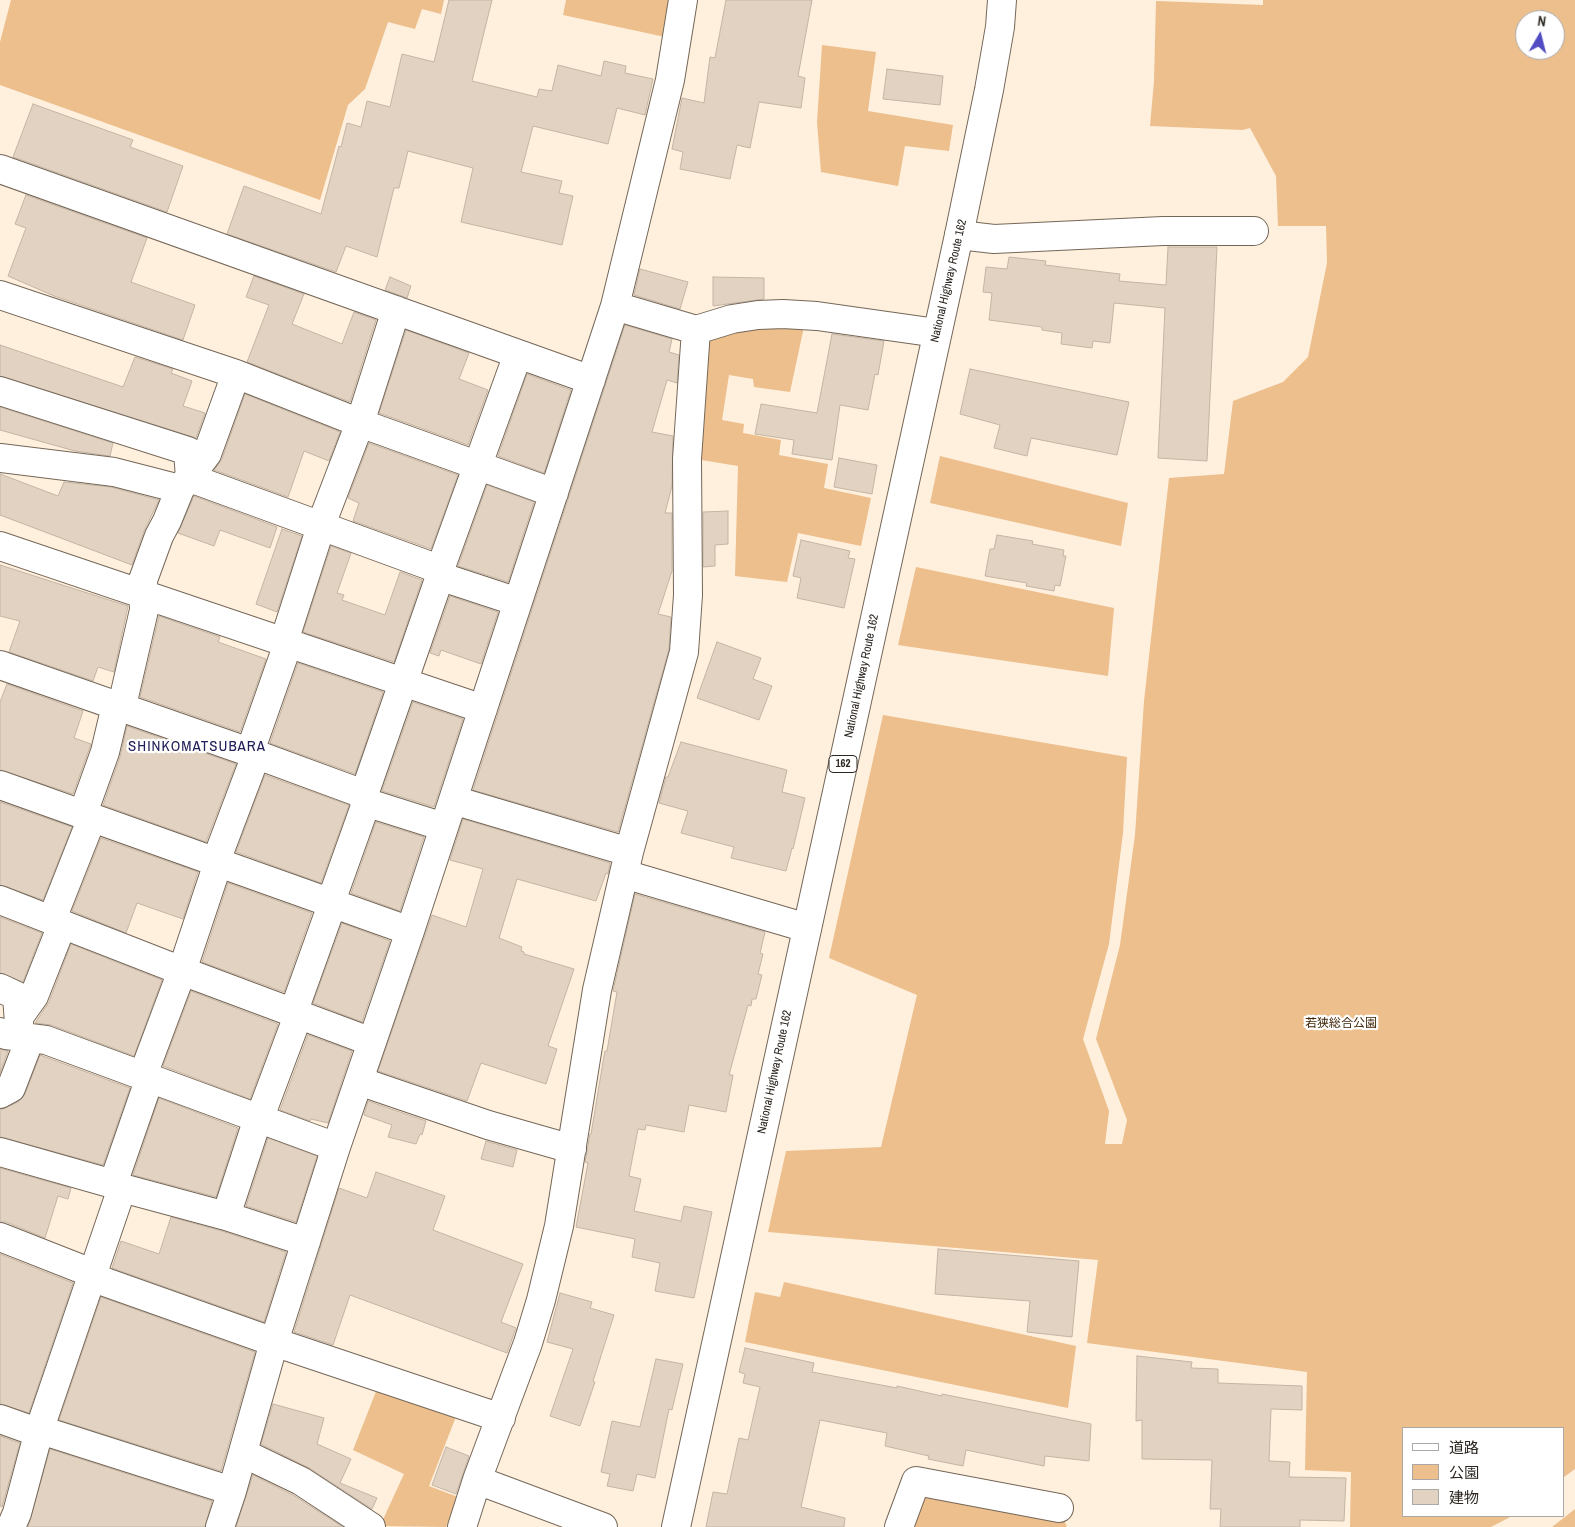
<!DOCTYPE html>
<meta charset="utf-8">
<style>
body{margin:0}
#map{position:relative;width:1575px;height:1527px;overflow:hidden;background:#ffefdd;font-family:"Archivo Narrow","Noto Sans JP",sans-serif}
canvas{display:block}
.legend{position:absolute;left:1402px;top:1427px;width:162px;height:90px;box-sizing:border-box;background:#fff;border:1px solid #aba8a6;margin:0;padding:6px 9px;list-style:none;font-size:15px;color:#2c2620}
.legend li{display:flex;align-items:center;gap:10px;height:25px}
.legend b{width:25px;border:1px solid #aba8a6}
.north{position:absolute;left:1515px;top:10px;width:50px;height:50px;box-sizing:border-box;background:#fff;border:1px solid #aba8a6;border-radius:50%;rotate:8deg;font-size:14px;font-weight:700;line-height:20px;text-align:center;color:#2c2620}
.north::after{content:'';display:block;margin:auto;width:18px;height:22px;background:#514cc3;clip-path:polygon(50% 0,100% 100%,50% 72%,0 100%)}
</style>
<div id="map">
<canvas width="1575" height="1527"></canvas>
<ul class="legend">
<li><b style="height:6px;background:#fff"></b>道路</li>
<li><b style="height:14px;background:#ecbf8c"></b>公園</li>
<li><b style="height:14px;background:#e1d2c1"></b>建物</li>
</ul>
<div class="north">N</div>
</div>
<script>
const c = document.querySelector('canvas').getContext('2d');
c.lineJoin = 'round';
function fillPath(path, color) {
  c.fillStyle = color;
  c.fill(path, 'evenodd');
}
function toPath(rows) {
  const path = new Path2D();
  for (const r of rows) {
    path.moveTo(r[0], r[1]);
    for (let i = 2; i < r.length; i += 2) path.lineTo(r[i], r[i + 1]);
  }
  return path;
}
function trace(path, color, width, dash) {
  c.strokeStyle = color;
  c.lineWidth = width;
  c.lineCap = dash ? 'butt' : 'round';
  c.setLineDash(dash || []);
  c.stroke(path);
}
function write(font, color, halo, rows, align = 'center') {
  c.font = font + ' "Archivo Narrow","Noto Sans JP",sans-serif';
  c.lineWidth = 4.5;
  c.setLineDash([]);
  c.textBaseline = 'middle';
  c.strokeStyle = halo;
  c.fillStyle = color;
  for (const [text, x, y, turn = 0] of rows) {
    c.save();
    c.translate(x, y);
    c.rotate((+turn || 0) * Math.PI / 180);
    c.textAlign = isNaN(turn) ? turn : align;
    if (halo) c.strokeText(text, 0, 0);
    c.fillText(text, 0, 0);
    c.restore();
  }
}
fillPath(toPath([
 [11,0,444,0,441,14,422,9,415,29,388,22,365,89,348,105,320,200,0,85,0,42],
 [566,0,670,0,665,37,563,15],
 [1263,0,1575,0,1575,1469,1564,1477,1564,1428,1404,1428,1404,1516,1512,1516,1491,1527,1350,1527,1351,1472,1305,1470,1307,1372,1087,1343,1098,1260,768,1232,786,1151,881,1147,917,995,829,958,883,715,1127,757,1123,833,1109,944,1083,1039,1109,1111,1105,1144,1122,1144,1127,1120,1096,1039,1120,945,1135,835,1144,701,1169,478,1224,474,1233,401,1283,382,1308,357,1327,263,1326,226,1278,226,1276,176,1250,128,1243,130,1150,126,1154,81,1156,1,1263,5],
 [1525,20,1555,20,1555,50,1525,50],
 [822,45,876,52,868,111,953,125,949,151,905,146,898,186,821,172,817,122],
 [805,322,790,392,754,387,753,379,729,375,722,420,744,424,743,433,781,440,779,455,828,464,824,488,871,498,861,546,798,533,787,582,735,576,738,466,695,459,704,334],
 [940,456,1128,503,1121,546,930,503],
 [916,567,1114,608,1108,676,898,645],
 [784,1282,1076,1346,1068,1408,745,1342,755,1292,780,1297],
 [377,1389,457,1414,429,1486,458,1497,446,1527,380,1526,404,1474,353,1450],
 [927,1495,1063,1517,1067,1527,909,1527],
 [1575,1509,1575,1527,1552,1527]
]), '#ecbf8c');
const building = toPath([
 [449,0,492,0,472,81,537,97,539,89,552,91,558,65,601,76,604,61,626,66,625,73,653,79,645,115,617,108,608,144,533,126,521,172,562,181,559,193,573,196,562,245,461,222,473,168,408,151,399,188,394,188,377,257,346,246,336,272,227,234,244,186,321,214,339,146,341,147,347,123,361,127,367,101,390,107,402,54,434,62,449,0],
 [726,0,812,0,798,76,805,78,801,108,759,102,750,148,737,145,730,179,680,169,683,152,672,149,682,98,704,103,710,57,715,58,726,0],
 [887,69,943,76,940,105,883,99,887,69],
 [33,104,133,140,130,147,183,166,167,212,13,157,33,104],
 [26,195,147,238,131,282,195,305,183,340,54,296,8,276,26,228,15,224,26,195],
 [1168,247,1217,247,1207,461,1158,458,1165,308,1114,303,1110,343,1093,341,1092,348,1061,344,1062,333,1042,330,1042,327,989,320,992,293,983,292,986,267,1007,269,1009,257,1046,261,1045,265,1120,274,1119,281,1166,285,1168,247],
 [640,269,688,282,680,309,634,295,640,269],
 [254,276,304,294,292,324,342,344,354,312,376,320,350,402,247,362,269,305,246,297,254,276],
 [390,277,411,286,407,298,385,290,390,277],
 [713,277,764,278,764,299,713,306,713,277],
 [625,325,672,339,669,352,679,355,677,383,667,380,652,432,673,436,672,486,665,513,672,513,672,571,658,614,671,617,669,649,618,832,473,790,625,325],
 [406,330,469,353,459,379,488,390,468,445,379,413,406,330],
 [832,334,884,341,878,375,875,374,868,410,840,405,832,460,792,454,794,440,755,434,761,404,817,413,832,334],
 [0,345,123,387,135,357,173,369,171,373,192,381,183,406,205,413,196,438,0,376,0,345],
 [970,369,1129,402,1117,455,1031,438,1027,456,994,448,1000,425,960,414,970,369],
 [527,374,571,390,544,473,498,456,527,374],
 [245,394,340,432,329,461,304,451,288,497,214,470,222,459,245,394],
 [0,407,113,443,110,456,75,451,0,430,0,407],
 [369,443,458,475,431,549,353,521,359,503,348,498,369,443],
 [839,458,877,465,872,494,834,487,839,458],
 [0,474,58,496,64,482,111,487,159,500,144,531,132,565,0,515,0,474],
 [487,485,534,502,508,582,458,566,487,485],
 [194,496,277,527,270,548,220,530,214,546,178,533,194,496],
 [728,511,728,544,715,545,715,566,703,567,703,512,728,511],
 [282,529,302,536,277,612,256,604,282,529],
 [997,535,1033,541,1032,544,1064,550,1063,556,1066,556,1060,586,1055,585,1054,591,1026,586,1027,583,985,576,990,549,994,549,997,535],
 [801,540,850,551,848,558,855,559,844,608,797,598,801,578,793,576,801,540],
 [331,546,351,553,337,593,344,595,342,600,385,615,400,572,422,580,394,662,303,632,331,546],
 [0,565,128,606,114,672,98,667,93,681,9,652,20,621,0,616,0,565],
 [450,596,498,612,481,664,441,650,439,656,430,653,450,596],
 [159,616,220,637,218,642,266,659,240,732,140,697,159,616],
 [717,642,761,658,753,679,772,686,759,720,697,698,717,642],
 [298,663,383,692,355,774,270,743,298,663],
 [7,684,83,711,74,738,91,744,73,794,0,770,0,702,7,684],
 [413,702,463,719,434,807,382,791,413,702],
 [127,726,236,764,206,842,103,805,120,757,127,726],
 [681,742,787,770,782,792,805,798,793,849,792,848,786,871,731,858,734,847,681,833,688,811,659,803,666,777,668,777,681,742],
 [265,775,349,805,321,883,236,852,265,775],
 [0,802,72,827,43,900,0,885,0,802],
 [463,819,610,863,608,874,606,873,596,901,517,879,499,938,522,947,521,951,524,952,524,954,574,969,548,1046,557,1049,546,1084,481,1063,467,1101,378,1071,432,915,466,927,483,869,450,860,463,819],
 [376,822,424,837,400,911,351,893,376,822],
 [101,838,198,872,183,919,137,903,126,933,72,911,101,838],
 [228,883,312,913,284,992,202,962,228,883],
 [635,894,765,932,760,953,763,954,758,974,762,975,756,999,752,999,751,1006,748,1005,729,1075,733,1075,726,1112,689,1105,684,1132,646,1125,645,1130,638,1129,629,1176,641,1179,634,1211,681,1221,684,1206,712,1212,694,1298,655,1291,660,1263,632,1257,635,1239,576,1227,588,1163,585,1162,590,1134,591,1134,604,1056,605,1051,607,1051,617,992,613,991,635,894],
 [0,917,42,933,23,982,0,973,0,917],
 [342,923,390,941,362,1022,313,1003,342,923],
 [71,944,162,980,134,1056,51,1025,35,1023,49,1002,71,944],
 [191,991,278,1024,250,1099,163,1066,191,991],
 [308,1035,352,1051,328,1123,311,1119,310,1121,280,1110,308,1035],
 [0,1049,8,1051,0,1073,0,1049],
 [40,1055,130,1088,103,1165,0,1137,0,1110,18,1102,25,1094,40,1055],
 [159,1098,238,1128,216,1197,133,1175,159,1098],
 [368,1101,426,1121,422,1135,420,1134,416,1144,388,1137,392,1125,364,1115,368,1101],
 [268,1138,317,1156,296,1222,246,1206,268,1138],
 [486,1141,517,1150,513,1167,481,1159,486,1141],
 [0,1168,71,1188,68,1199,58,1196,45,1238,6,1222,0,1222,0,1168],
 [376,1172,445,1196,433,1230,523,1264,501,1322,516,1328,507,1353,350,1295,333,1345,294,1332,339,1188,367,1198,376,1172],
 [171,1217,222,1231,286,1252,264,1322,112,1268,121,1241,159,1254,171,1217],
 [938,1249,1079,1261,1072,1337,1027,1332,1030,1301,935,1294,938,1249],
 [0,1254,73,1283,29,1413,0,1404,0,1254],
 [560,1293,592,1302,590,1308,614,1315,593,1381,595,1382,580,1426,550,1416,573,1349,547,1342,560,1293],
 [101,1297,255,1352,221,1471,59,1420,101,1297],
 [745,1348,814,1363,812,1372,897,1388,897,1386,942,1396,942,1394,1091,1424,1089,1461,1045,1456,1044,1466,966,1450,963,1466,928,1459,929,1456,885,1446,887,1433,820,1420,801,1507,845,1518,844,1527,706,1527,713,1492,727,1494,739,1438,748,1440,760,1387,743,1383,745,1374,739,1372,745,1348],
 [1137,1356,1192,1362,1191,1368,1218,1369,1218,1383,1302,1386,1302,1410,1271,1409,1269,1461,1290,1462,1289,1477,1346,1478,1344,1521,1300,1520,1300,1527,1220,1527,1221,1509,1210,1509,1212,1460,1142,1459,1142,1420,1136,1421,1137,1356],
 [656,1359,683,1364,672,1410,669,1409,655,1478,637,1474,633,1491,607,1486,610,1474,601,1472,612,1421,640,1427,656,1359],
 [273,1404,324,1418,317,1444,351,1459,340,1483,377,1498,372,1509,309,1468,261,1444,273,1404],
 [0,1436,20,1443,2,1507,0,1506,0,1436],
 [446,1447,469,1456,456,1494,432,1485,446,1447],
 [50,1449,212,1501,205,1527,28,1527,50,1449],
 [253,1475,293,1495,343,1527,236,1527,253,1475]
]);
fillPath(building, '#e1d2c1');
trace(building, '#c4b4a4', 1);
const minor = toPath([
 [0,169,591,380],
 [959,235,994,239,1163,231,1254,231],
 [0,295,236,374,360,423,554,493],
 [696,330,732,319,758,315,783,314,817,316,937,333],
 [0,391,188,451,190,478,436,568,445,578,518,602],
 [0,458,114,472,180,489,207,454,236,374],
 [0,546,483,709],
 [0,665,252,753,358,792,368,803,444,827],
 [0,785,410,931],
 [453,800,629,852],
 [624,874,807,928],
 [0,900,182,971,372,1042],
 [0,988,17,996,20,1037,26,1049,11,1088,0,1094],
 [19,1017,34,996,60,930,54,914,88,828,86,805,105,752,114,714,124,697,144,610,143,580,159,536,167,521,180,489],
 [0,1032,6,1035,46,1040,336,1147],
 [359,1081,488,1125,572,1149],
 [0,1152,113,1184,122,1188],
 [113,1184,147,1086,146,1067,182,971,215,872,219,853,253,763,253,743,284,655,288,629,324,517,360,423,396,310],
 [226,1216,258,1118,263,1109,296,1021,296,1005,329,913,334,893,364,809,366,789,438,582,442,564,518,354],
 [0,1237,84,1270,105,1282,274,1342,501,1418],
 [0,1419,31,1430,47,1432,232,1491],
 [243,1453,301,1481,371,1527],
 [477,1480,603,1527],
 [11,1527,17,1513,39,1431,122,1188,226,1216,306,1242],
 [220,1527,232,1491,274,1342,336,1147,410,931,615,306,670,80,683,0],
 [462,1527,477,1480,528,1343,541,1300,559,1226,597,990,629,852,684,652,688,595,687,459,696,330,615,306],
 [899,1527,916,1481,1059,1508]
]);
const highway = toPath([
 [676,1527,959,235,989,90,1000,27,1002,0]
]);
trace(minor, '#756758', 30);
trace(highway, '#756758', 30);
trace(minor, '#fff', 28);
trace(highway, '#fff', 28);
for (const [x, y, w] of [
 [843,764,28]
]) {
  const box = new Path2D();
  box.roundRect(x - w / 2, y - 8.5, w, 17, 4);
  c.fillStyle = '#fff';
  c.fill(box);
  trace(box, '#2c2620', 1);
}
write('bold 11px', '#2c2620', null, [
 ["162",843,764]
]);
write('12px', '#2c2620', '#fff', [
 ["National Highway Route 162",949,281,-77],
 ["National Highway Route 162",862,676,-78],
 ["National Highway Route 162",775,1072,-78]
]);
write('12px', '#3e2607', '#fff', [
 ["若狭総合公園",1341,1024]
]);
c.letterSpacing = '1px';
write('15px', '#22205a', '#fff', [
 ["SHINKOMATSUBARA",197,747]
]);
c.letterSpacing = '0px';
</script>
